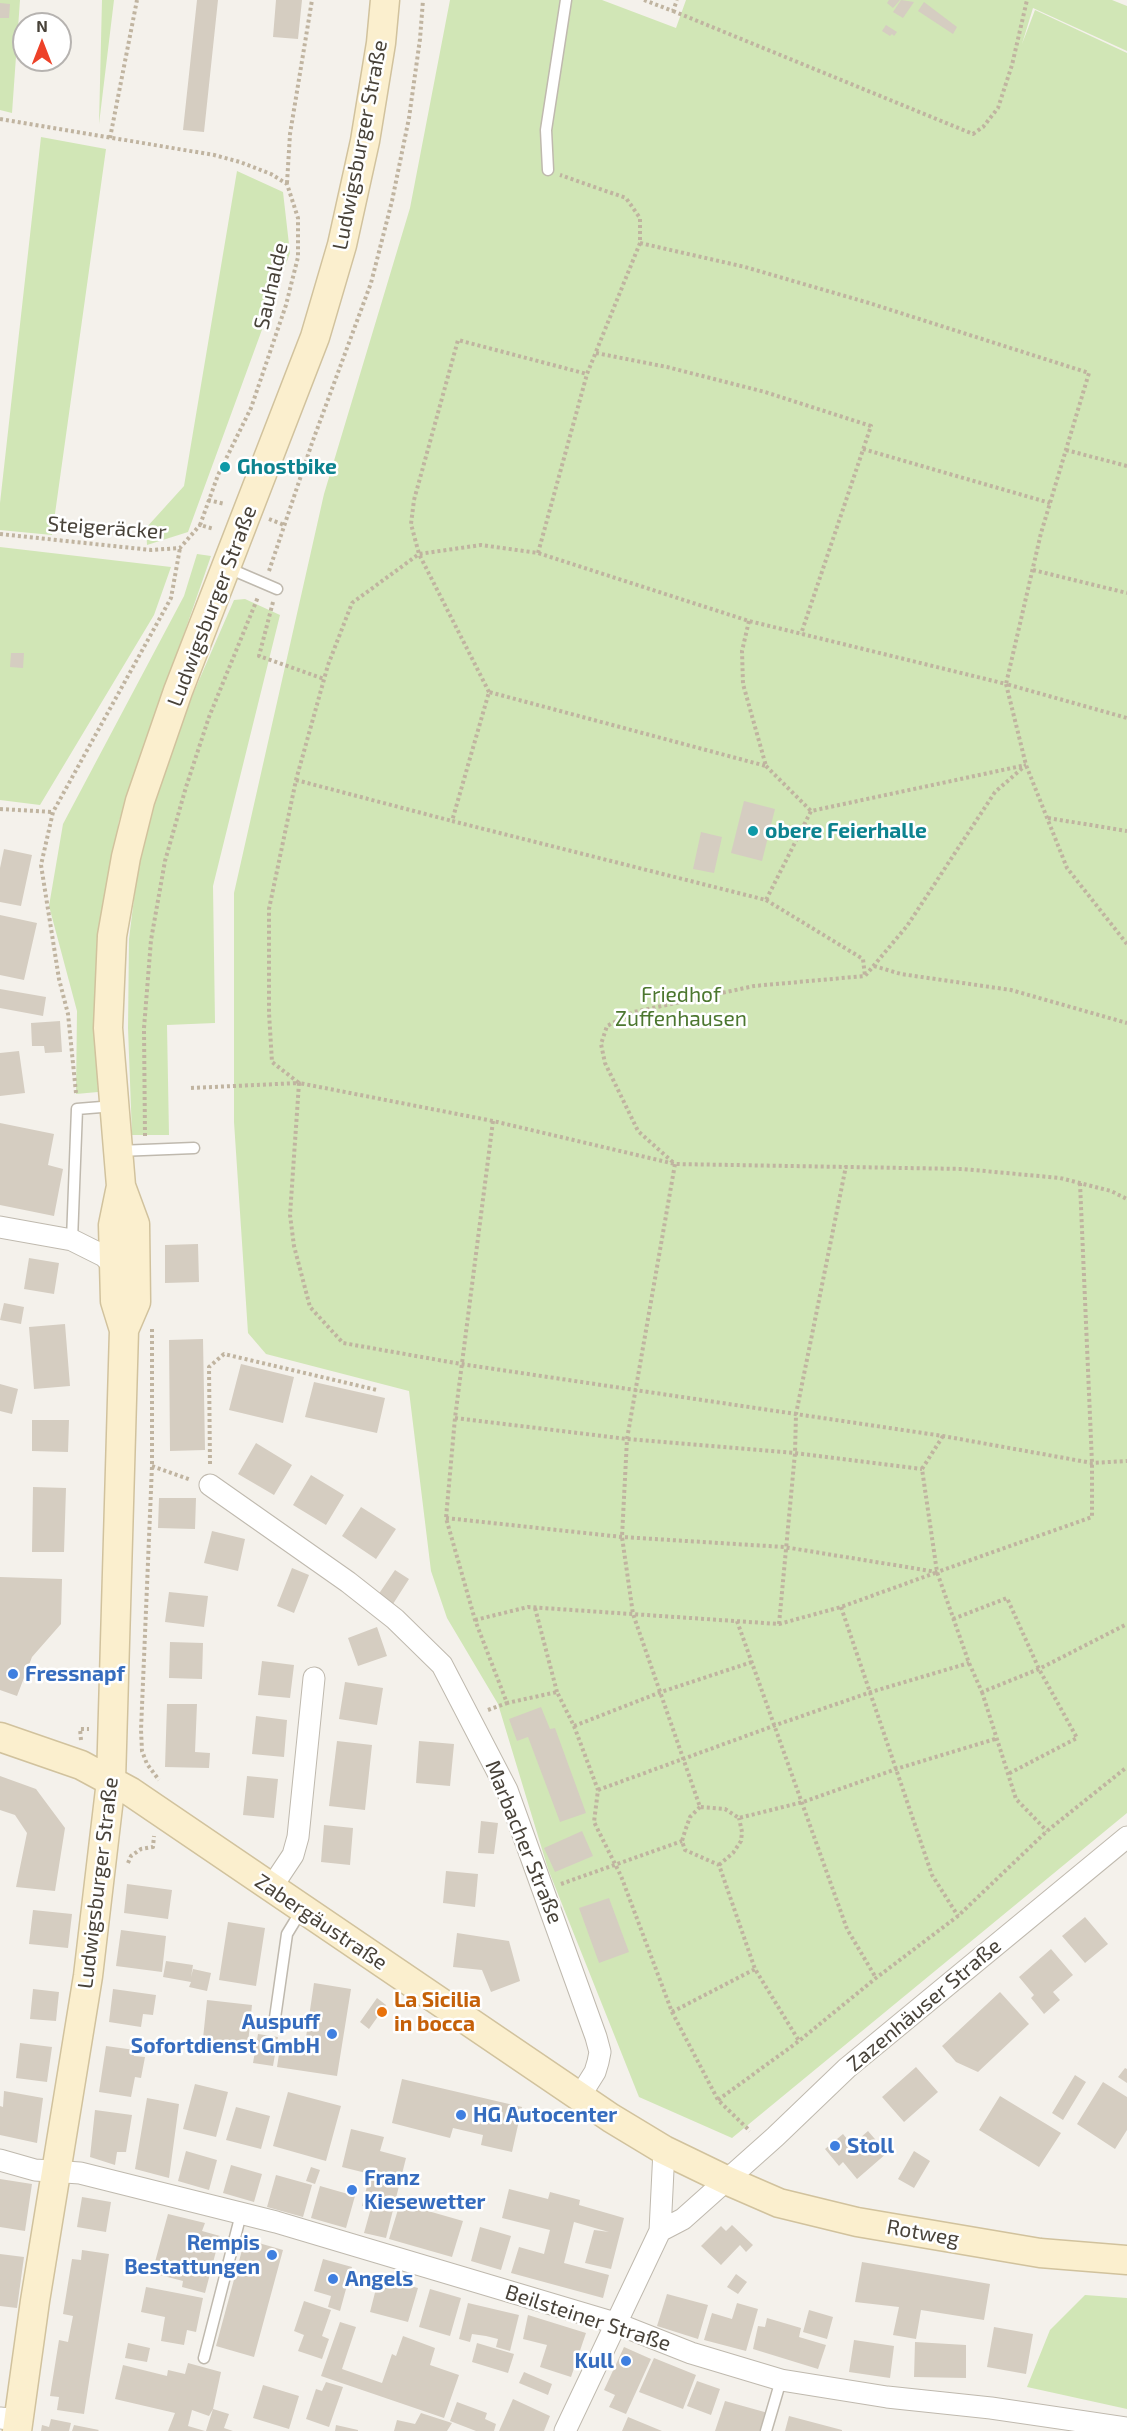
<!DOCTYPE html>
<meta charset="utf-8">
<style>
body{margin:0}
#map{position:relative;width:1127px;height:2431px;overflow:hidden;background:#f4f1eb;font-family:"Exo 2",sans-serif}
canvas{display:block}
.north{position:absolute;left:12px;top:12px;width:60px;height:60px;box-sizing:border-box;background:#fff;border:2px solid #b6b3b0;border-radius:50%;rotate:0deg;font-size:16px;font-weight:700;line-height:24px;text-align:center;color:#484239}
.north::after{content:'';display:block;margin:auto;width:21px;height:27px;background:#ed4229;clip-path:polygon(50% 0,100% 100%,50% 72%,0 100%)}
</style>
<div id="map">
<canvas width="1127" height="2431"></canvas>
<div class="north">N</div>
</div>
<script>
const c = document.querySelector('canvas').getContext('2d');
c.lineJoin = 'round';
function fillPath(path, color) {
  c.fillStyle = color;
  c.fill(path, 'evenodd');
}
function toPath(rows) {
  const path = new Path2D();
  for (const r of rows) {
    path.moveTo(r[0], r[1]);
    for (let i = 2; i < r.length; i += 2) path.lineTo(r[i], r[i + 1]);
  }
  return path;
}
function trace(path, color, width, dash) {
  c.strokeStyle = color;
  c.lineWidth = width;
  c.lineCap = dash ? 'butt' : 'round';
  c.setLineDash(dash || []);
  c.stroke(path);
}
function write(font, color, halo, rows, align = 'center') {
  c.font = font + ' "Exo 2",sans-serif';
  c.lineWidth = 5;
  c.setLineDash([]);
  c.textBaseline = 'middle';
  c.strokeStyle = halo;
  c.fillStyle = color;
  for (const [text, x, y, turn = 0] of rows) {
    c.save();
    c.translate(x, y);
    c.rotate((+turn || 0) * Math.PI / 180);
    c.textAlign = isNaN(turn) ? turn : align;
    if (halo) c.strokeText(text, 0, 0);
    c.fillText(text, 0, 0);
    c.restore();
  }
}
fillPath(toPath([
 [0,0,20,0,12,113,0,110],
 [102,0,114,0,99,124],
 [450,0,602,0,676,28,686,0,1112,0,1127,6,1127,51,1033,8,1022,44,1035,10,1127,53,1127,1813,732,2138,639,2097,548,1869,498,1704,447,1618,431,1571,409,1391,266,1354,248,1333,234,1122,234,893,324,494,410,208],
 [41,137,106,149,52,535,0,530,0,503],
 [237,171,283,192,290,253,188,532,147,545,146,528,184,486],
 [0,547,171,567,154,615,40,805,0,800],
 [197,554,211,556,119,821,101,936,96,1028,98,1092,76,1094,77,1011,49,906,63,824,184,596],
 [245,599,280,615,213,886,215,1023,167,1025,169,1135,132,1135,128,1028,129,939,139,858,151,805,193,694,234,600],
 [1085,2295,1127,2298,1127,2409,1027,2387,1050,2330]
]), '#d1e6b6');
fillPath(toPath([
 [197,0,218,0,204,132,183,130],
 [276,0,302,0,298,39,273,37],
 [889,0,900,0,893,8,887,3],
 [901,0,914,2,903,18,893,12],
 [924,2,957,27,953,34,918,11],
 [0,3,10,4,9,18,0,18],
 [886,25,897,32,894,36,892,34,890,36,882,31],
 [11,653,24,653,23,668,10,667],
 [744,801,775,809,762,861,731,853],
 [701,832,722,837,714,873,693,869],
 [4,849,32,855,21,906,0,902,0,868],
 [0,915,37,923,24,980,0,975],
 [0,989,46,997,43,1016,0,1008],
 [60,1021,62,1052,45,1053,44,1046,32,1046,31,1023],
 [19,1051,25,1093,0,1096,0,1053],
 [0,1123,54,1134,48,1165,63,1169,54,1216,0,1205],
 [198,1244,199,1282,165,1283,165,1245],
 [29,1258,59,1263,54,1294,24,1289],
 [4,1303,24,1307,21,1324,0,1320],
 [65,1324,70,1386,34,1389,29,1327],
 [203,1339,205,1450,170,1451,169,1340],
 [241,1364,294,1377,283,1423,229,1410],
 [314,1382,385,1398,377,1433,305,1417],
 [0,1384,18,1389,12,1414,0,1411],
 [32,1420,69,1420,68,1452,32,1451],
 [256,1443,292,1465,274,1495,238,1474],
 [311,1475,344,1495,326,1525,293,1505],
 [33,1487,66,1488,64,1552,32,1552],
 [159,1498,196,1498,195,1529,158,1528],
 [361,1507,396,1529,376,1559,342,1536],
 [212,1531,245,1539,238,1571,204,1563],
 [292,1568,309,1575,294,1613,277,1606],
 [395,1570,409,1579,393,1604,378,1595],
 [0,1577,62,1579,61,1624,32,1657,17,1696,0,1690],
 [169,1592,208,1596,204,1627,165,1622],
 [377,1627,387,1656,358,1666,348,1638],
 [170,1642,203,1643,202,1679,169,1678],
 [262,1661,294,1665,290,1698,258,1695],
 [345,1682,383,1688,377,1725,339,1719],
 [167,1704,197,1704,195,1752,210,1753,209,1768,165,1767],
 [541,1707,550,1729,555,1728,586,1813,560,1822,528,1737,517,1741,509,1719],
 [256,1716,287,1720,284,1757,252,1754],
 [337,1741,372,1745,365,1810,329,1806],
 [419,1741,454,1744,450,1786,416,1783],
 [0,1776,36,1789,65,1828,55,1891,16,1887,27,1833,15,1815,0,1810],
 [247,1776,278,1779,274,1818,243,1815],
 [481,1821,498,1823,494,1854,478,1853],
 [324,1825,353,1828,350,1865,321,1862],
 [582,1831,593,1856,555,1872,544,1848],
 [446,1871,478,1874,475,1907,443,1903],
 [127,1884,172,1890,168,1919,124,1913],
 [609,1898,629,1952,599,1963,579,1908],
 [33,1910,72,1914,68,1948,29,1944],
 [1085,1917,1108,1944,1085,1963,1062,1936],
 [228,1922,265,1928,256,1986,219,1980],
 [121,1930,166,1936,162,1972,116,1966],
 [457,1933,509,1941,520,1981,491,1992,482,1970,453,1967],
 [1051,1949,1073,1975,1053,1992,1060,2000,1044,2014,1031,1998,1034,1995,1019,1977],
 [166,1961,193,1965,191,1977,193,1969,211,1973,207,1991,189,1987,191,1982,163,1977],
 [314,1983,351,1989,337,2076,277,2067,281,2041,305,2044],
 [33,1989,59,1992,56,2021,30,2019],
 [113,1989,156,1995,153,2015,143,2014,141,2027,109,2022],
 [1000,1992,1029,2024,978,2072,956,2062,942,2046],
 [377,1998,386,2005,369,2029,360,2022],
 [207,2000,252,2005,247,2053,202,2048],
 [258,2034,278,2037,273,2066,253,2063],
 [20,2043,52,2047,47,2082,16,2078],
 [106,2046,135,2050,134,2056,145,2057,141,2078,135,2077,131,2097,99,2092],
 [916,2067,938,2092,904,2122,882,2097],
 [1125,2068,1127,2069,1127,2083,1118,2077],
 [1075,2075,1086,2082,1063,2120,1052,2113],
 [402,2079,522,2107,512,2152,481,2145,483,2135,453,2128,450,2138,392,2123],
 [1103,2082,1127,2097,1127,2130,1115,2149,1077,2124],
 [195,2084,228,2092,216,2137,183,2129],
 [4,2091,43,2098,37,2143,0,2135,0,2106,3,2107],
 [288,2092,341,2106,326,2161,273,2146],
 [1000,2096,1061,2133,1039,2167,979,2130],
 [147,2098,179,2104,169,2178,135,2169],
 [236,2107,270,2116,261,2149,226,2140],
 [95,2110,132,2115,126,2152,117,2152,115,2165,90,2157],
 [351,2129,384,2137,380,2151,406,2158,386,2238,364,2233,371,2208,362,2206,370,2174,342,2167],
 [868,2131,887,2153,857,2179,843,2162,839,2166,825,2149,843,2134,852,2145],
 [186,2151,217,2160,209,2190,178,2181],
 [914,2151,930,2161,914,2188,898,2179],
 [231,2165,262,2174,254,2202,223,2193],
 [311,2167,320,2170,315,2184,306,2181],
 [276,2175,312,2185,303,2217,267,2207],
 [0,2179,32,2184,25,2231,0,2227],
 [320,2186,355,2196,346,2228,311,2218],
 [509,2189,548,2199,550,2192,580,2200,579,2205,624,2218,611,2269,585,2263,594,2230,609,2232,574,2222,564,2263,609,2275,603,2298,511,2273,519,2247,544,2254,550,2230,502,2218],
 [82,2197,111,2202,106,2232,77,2227],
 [400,2203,463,2221,452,2257,389,2239],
 [168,2214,205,2223,202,2231,220,2236,205,2293,182,2287,183,2281,152,2273],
 [732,2225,753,2245,746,2252,740,2245,721,2265,701,2246,721,2226,726,2231],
 [480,2227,511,2236,501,2270,471,2261],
 [245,2239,283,2250,254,2357,216,2346],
 [82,2250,109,2254,84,2414,57,2410,59,2397,50,2396,59,2340,68,2342,73,2316,63,2314,72,2259,81,2260],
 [0,2254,24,2257,17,2308,0,2306],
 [323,2259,352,2267,340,2311,328,2307,331,2296,314,2291],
 [862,2262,990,2284,984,2320,921,2310,916,2339,893,2335,899,2307,855,2302],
 [736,2274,747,2282,738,2294,727,2287],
 [379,2277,418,2288,408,2322,370,2312],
 [146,2287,203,2298,196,2332,187,2330,184,2345,161,2341,165,2317,141,2312],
 [430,2289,461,2298,450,2336,419,2327],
 [667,2294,708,2305,698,2339,657,2326],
 [304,2301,331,2310,322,2336,329,2339,322,2359,298,2351,304,2335,294,2331],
 [468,2303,519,2315,510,2351,496,2347,498,2339,486,2336,472,2334,470,2342,459,2339],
 [737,2303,758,2309,746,2351,704,2340,712,2313,732,2319],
 [809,2310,833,2317,827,2339,803,2332],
 [528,2315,586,2333,571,2377,540,2367,547,2345,523,2339],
 [767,2318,801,2328,799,2337,826,2345,818,2369,753,2349,758,2326,765,2327],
 [340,2322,356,2327,342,2369,382,2383,392,2354,396,2356,403,2336,435,2348,430,2365,459,2375,444,2418,321,2376],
 [994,2327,1033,2334,1026,2374,987,2367],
 [854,2340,894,2346,890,2378,849,2372],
 [915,2342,966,2345,966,2378,914,2377],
 [128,2343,150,2348,147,2362,125,2358],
 [477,2343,514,2354,508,2373,472,2362],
 [624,2347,651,2359,626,2414,609,2407,615,2395,604,2390],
 [654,2358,696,2375,683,2409,639,2392],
 [188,2363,221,2372,213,2409,209,2416,192,2410,188,2426,205,2431,168,2431,175,2413,115,2399,123,2365,167,2376,168,2370,185,2374],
 [524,2372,552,2384,548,2395,519,2383],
 [697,2381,720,2389,711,2415,687,2406],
 [326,2382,343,2387,329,2427,306,2419,316,2389,322,2391],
 [263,2385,299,2396,289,2429,253,2418],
 [513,2399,550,2416,544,2431,499,2431],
 [725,2401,768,2413,763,2431,715,2431],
 [457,2402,487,2413,485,2419,496,2424,494,2431,476,2431,450,2421],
 [213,2409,229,2414,224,2428,233,2431,206,2431],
 [421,2413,452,2423,447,2431,394,2431,397,2420,415,2424],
 [789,2416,842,2430,842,2431,785,2431],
 [628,2417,662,2431,622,2431],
 [51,2419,71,2423,69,2431,41,2431,42,2425,49,2427],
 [74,2425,99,2430,98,2431,72,2431],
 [336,2425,358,2430,358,2431,335,2431]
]), '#d5cdc1');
const service = toPath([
 [548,170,546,130,566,0],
 [228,568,277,589],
 [118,1151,194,1148],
 [72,1240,77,1109,114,1106],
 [274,2025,287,1934,301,1911],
 [204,2358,241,2214],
 [766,2431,781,2380]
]);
const minor = toPath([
 [0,1227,72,1240,104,1256,114,1266],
 [210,1485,348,1582,395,1619,442,1665,507,1790,596,2037,600,2052,598,2062,595,2072,580,2096],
 [271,1888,293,1855,298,1837,314,1678],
 [0,2160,35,2170,80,2173,276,2222,615,2323,691,2353,781,2380,887,2397,991,2408,1127,2428],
 [660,2231,683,2219,775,2137,847,2068,1127,1837],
 [0,2418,18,2420],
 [565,2431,660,2231,664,2150]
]);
const secondary = toPath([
 [124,1330,136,1302,135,1224,121,1186,108,1028,112,936,126,857,140,801,178,691,315,337,342,245,365,141,381,43,385,0],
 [0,1737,81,1765,131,1792,611,2118,664,2150,726,2180,779,2203,857,2222,1040,2253,1127,2260],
 [17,2431,35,2301,88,1976,111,1781,124,1330,115,1301,113,1225,121,1186]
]);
trace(service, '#bfb9ae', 13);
trace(minor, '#bfb9ae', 23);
trace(secondary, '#d1c29d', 31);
trace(toPath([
 [644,0,673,11,677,0],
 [673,11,973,134,983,127,998,108,1012,65,1027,0],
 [0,119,214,155,240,162,271,174,287,184,298,218,298,257,286,305,251,408,218,475,200,525,214,529],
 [110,138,137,0],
 [287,183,290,134,312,0],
 [640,243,745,267,869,303,1089,373,1041,533,1006,684,1127,718],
 [596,353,667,367,765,392,871,426,801,634],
 [863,449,1050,503],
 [1066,450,1127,466],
 [208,500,225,504],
 [269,519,284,525],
 [0,534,151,550,180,548,200,525],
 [538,553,587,374,640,243,640,218,626,198,560,175],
 [1033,570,1127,593],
 [269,571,312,443,371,283,392,201,409,118,420,39,423,0],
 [273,602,259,656,324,679],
 [749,621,742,651,743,684,766,766,489,692,452,821,766,900,811,811,1026,765],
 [489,692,419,554,411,524,414,500,458,340,587,374],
 [766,766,811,811],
 [296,780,452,821],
 [0,809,53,812],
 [1048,818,1127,831],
 [766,900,863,959,865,976],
 [1127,944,1067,868,1026,765,1006,684,749,621,538,553,481,545,419,554,352,603,328,665,296,780,269,909,269,1013,272,1062,299,1083,493,1121,675,1164,963,1169,1060,1178,1111,1191,1127,1199],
 [874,966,901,974,1011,990,1127,1023],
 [191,1088,299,1083,290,1215,294,1246,310,1307,343,1343,461,1364,943,1436,1092,1463,1127,1461],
 [76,1093,68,1014,59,979,41,865,53,812,171,598,180,548],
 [493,1121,455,1418,446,1518,475,1620,507,1703,557,1692,574,1726,598,1790,594,1822,621,1876,672,2012,718,2100,750,2131],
 [145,1136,144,1028,151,940,165,861,186,787,209,717,258,597],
 [152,1329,152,1466,141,1730,142,1751,147,1764,159,1780],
 [455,1418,627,1439,795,1453,922,1469],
 [943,1436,922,1469,937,1572,969,1663,982,1692,1039,1669,1127,1624],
 [210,1464,209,1367,224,1354,377,1390],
 [152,1466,191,1480],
 [446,1518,622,1537,784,1547,937,1572,1092,1517,1092,1463,1080,1183],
 [841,1607,932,1875,958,1916],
 [535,1608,557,1692],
 [953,1619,1007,1598,1039,1669,1077,1738,1008,1774],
 [475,1620,528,1607,779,1624,841,1607,935,1573],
 [737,1621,847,1929,876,1978],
 [779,1624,795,1453,796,1414,846,1166],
 [982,1692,1016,1799,1047,1831],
 [488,1710,507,1703],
 [574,1726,661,1692,752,1662],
 [995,1739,896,1769,803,1802,739,1818,725,1809,700,1807,633,1614,622,1537,627,1439,675,1164,638,1131,605,1063,601,1044,607,1026,634,1012,754,986,865,976,907,926,995,792,1026,765],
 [81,1740,80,1729,89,1729],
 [598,1790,776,1725,871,1692,969,1663],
 [700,1807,690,1817,685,1831,682,1841,685,1850,719,1865,755,1969,799,2041],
 [128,1863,131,1856,141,1849,153,1847,154,1836],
 [719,1865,733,1853,741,1841,742,1832,739,1818],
 [561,1884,682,1841],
 [672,2012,755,1969],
 [718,2100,799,2041,876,1978,958,1916,1047,1831,1127,1767]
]), '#c0b4a0', 4, [3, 3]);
trace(service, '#fff', 10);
trace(minor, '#fff', 21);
trace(secondary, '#fbefce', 28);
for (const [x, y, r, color] of [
 [225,467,6,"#0f9aa8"],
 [753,831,6,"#0f9aa8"],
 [13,1674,6,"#3f7fe0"],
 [382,2012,6,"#e8710a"],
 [332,2034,6,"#3f7fe0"],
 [461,2115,6,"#3f7fe0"],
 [835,2146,6,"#3f7fe0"],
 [352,2190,6,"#3f7fe0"],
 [272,2255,6,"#3f7fe0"],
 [333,2279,6,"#3f7fe0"],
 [626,2361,6,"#3f7fe0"]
]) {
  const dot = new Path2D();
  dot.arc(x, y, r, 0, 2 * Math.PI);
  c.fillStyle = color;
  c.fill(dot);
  trace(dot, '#fff', 2);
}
write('21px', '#484239', '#fff', [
 ["Ludwigsburger Straße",360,145,-79],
 ["Sauhalde",271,286,-77],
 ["Steigeräcker",107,528,4],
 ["Ludwigsburger Straße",212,606,-69],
 ["Marbacher Straße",524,1842,68],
 ["Ludwigsburger Straße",98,1883,-83],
 ["Zabergäustraße",321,1922,34],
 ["Zazenhäuser Straße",924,2005,-40],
 ["Rotweg",923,2233,10],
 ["Beilsteiner Straße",588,2318,18]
]);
write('bold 21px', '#0d838f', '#fff', [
 ["Ghostbike",237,467],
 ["obere Feierhalle",765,831]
], 'left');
write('21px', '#4c772f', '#fff', [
 ["Friedhof",681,995],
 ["Zuffenhausen",681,1019]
]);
write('bold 21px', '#366cbe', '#fff', [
 ["Fressnapf",25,1674],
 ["Auspuff",320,2022,"right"],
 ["Sofortdienst GmbH",320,2046,"right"],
 ["HG Autocenter",473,2115],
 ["Stoll",847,2146],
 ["Franz",364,2178],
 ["Kiesewetter",364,2202],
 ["Rempis",260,2243,"right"],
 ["Bestattungen",260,2267,"right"],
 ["Angels",345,2279],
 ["Kull",614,2361,"right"]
], 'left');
write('bold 21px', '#c56008', '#fff', [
 ["La Sicilia",394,2000],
 ["in bocca",394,2024]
], 'left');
</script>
